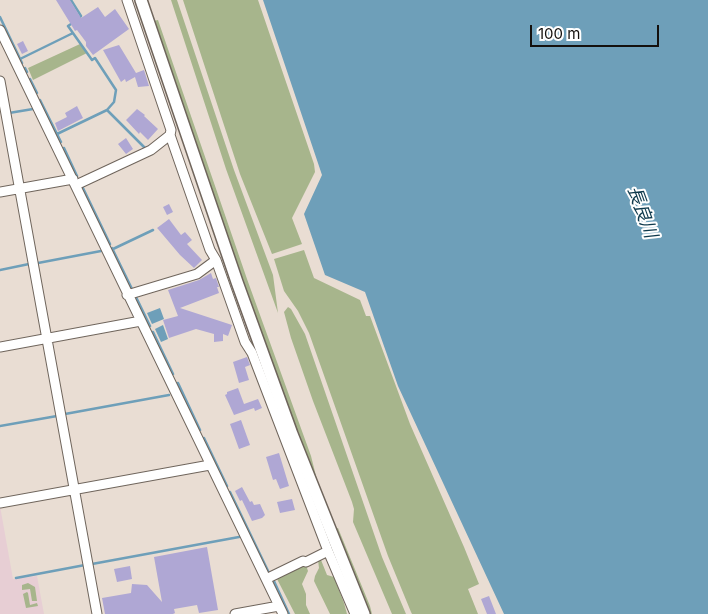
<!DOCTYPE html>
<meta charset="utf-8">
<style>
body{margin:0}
#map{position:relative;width:708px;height:614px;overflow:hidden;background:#e9ddd3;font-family:Inter,sans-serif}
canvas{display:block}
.scale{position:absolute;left:530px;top:25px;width:129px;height:22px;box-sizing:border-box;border:2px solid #14100d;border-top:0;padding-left:6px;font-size:15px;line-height:18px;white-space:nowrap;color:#14100d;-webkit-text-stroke:4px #fff;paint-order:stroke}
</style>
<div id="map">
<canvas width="708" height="614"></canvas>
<div class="scale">100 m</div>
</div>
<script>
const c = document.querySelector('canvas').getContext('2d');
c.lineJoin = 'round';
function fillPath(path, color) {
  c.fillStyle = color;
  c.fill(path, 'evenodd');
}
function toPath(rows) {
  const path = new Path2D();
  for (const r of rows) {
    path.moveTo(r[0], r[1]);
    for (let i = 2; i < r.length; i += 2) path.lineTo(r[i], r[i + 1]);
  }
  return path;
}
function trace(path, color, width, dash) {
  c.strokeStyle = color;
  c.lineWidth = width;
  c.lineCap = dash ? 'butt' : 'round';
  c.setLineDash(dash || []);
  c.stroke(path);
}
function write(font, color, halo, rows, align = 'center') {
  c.font = font + ' Inter,"Noto Sans JP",sans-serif';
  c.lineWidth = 4;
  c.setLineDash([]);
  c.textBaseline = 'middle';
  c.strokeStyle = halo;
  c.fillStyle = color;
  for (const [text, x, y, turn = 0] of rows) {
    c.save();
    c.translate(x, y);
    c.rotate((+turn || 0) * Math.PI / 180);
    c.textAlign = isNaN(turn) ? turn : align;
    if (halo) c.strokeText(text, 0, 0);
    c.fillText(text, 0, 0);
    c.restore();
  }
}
fillPath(toPath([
 [0,506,13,579,37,576,44,614,0,614]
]), '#e7ced4');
fillPath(toPath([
 [171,0,177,0,234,170,273,275,278,313,226,169],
 [183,0,258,0,314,164,315,172,292,218,302,244,272,254,240,174],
 [158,20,247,279,311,456,321,496,305,457,242,280,153,21],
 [80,44,87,53,33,80,28,68],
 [304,250,314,278,360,300,366,316,370,316,410,424,464,547,479,584,468,589,478,614,412,614,411,612,388,556,309,333,298,311,284,291,274,259],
 [288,307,291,309,305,334,382,557,406,614,392,614,353,522,354,509,352,502,313,401,291,338,284,312],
 [338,528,370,606,372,614,369,614,334,529],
 [318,560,321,560,327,575,334,577,344,603,347,614,330,614,314,581,315,576,319,568],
 [302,564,303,566,306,565,308,571,302,584,306,594,306,605,310,614,295,614,276,577],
 [28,583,35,587,37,601,32,601,30,589,22,590,22,585],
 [27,592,28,593,30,605,37,603,38,606,26,608,23,594]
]), '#a7b58c');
fillPath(toPath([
 [263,0,708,0,708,614,504,614,398,386,365,292,325,275,304,214,322,175],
 [160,308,164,319,152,324,147,313],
 [163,325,168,339,161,342,155,329]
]), '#6e9fb9');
trace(toPath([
 [71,0,81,16,78,19],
 [0,17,22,63],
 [74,22,68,26,92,60,95,58,116,90,114,102,107,110],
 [20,59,73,33],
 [25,68,27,72],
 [30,79,37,93],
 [40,100,61,142],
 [9,113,33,109],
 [57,134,107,110,146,149],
 [64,148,77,176],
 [82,186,110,244],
 [112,248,132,289],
 [113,249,153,230],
 [38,263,101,251],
 [0,270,29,264],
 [136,297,150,326],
 [153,332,173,374],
 [178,383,200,430],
 [65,414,169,395],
 [0,426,57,416],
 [204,438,227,486],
 [230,492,269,573],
 [92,564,239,537],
 [16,578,85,565],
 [273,579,289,614]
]), '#6e9fb9', 2.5);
fillPath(toPath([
 [56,0,70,0,81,18,98,7,105,17,115,9,129,29,93,55,86,46,86,42,77,30,75,31],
 [23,41,28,51,22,54,17,44],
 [119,45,136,73,144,70,149,86,138,87,135,77,126,82,125,79,121,82,103,50],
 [77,106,83,118,58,131,55,123,67,117,65,113],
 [137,109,145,115,144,116,158,129,148,140,140,132,139,134,126,120],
 [126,138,133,149,126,154,118,144],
 [169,204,173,212,167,215,163,207],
 [169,219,181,235,185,232,192,240,187,244,202,260,194,268,180,255,158,229,157,228],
 [211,273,213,279,216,278,219,287,217,287,219,293,180,308,232,325,228,336,223,334,223,341,214,342,214,334,196,329,169,338,163,320,178,316,168,290,199,280],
 [247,357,250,365,245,367,249,380,239,383,233,362],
 [238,388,244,404,258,399,262,408,255,411,254,408,234,415,225,395,227,394,227,392],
 [241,420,250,445,239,449,230,424],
 [279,453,289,486,280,489,276,479,273,480,266,457],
 [242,487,250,502,252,501,254,505,260,504,265,515,262,518,252,521,242,500,240,501,235,491],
 [292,499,295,510,280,513,277,502],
 [207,547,218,610,199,613,197,605,174,609,175,613,173,614,105,614,102,598,131,593,132,584,147,585,162,602,154,557],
 [130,566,132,579,117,582,114,569],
 [489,596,496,614,487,614,481,599]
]), '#afa7d4');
const minor = toPath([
 [127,0,171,130,170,135,210,250,216,260,245,342,252,353,328,551,355,614],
 [0,30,283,614],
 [0,81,97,614],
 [76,185,151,150,170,135],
 [0,192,73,179],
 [127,295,197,274,216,260],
 [0,347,141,321],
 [0,503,210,465],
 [266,579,303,561,306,562,328,551],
 [235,614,279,606]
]);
const tertiary = toPath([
 [141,0,237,282,292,434,364,614]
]);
trace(minor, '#6f655c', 11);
trace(tertiary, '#6f655c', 14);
trace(minor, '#fff', 9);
trace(tertiary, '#fff', 11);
write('italic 18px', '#0e394c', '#fff', [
 ["長良川",642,212,70]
]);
</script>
